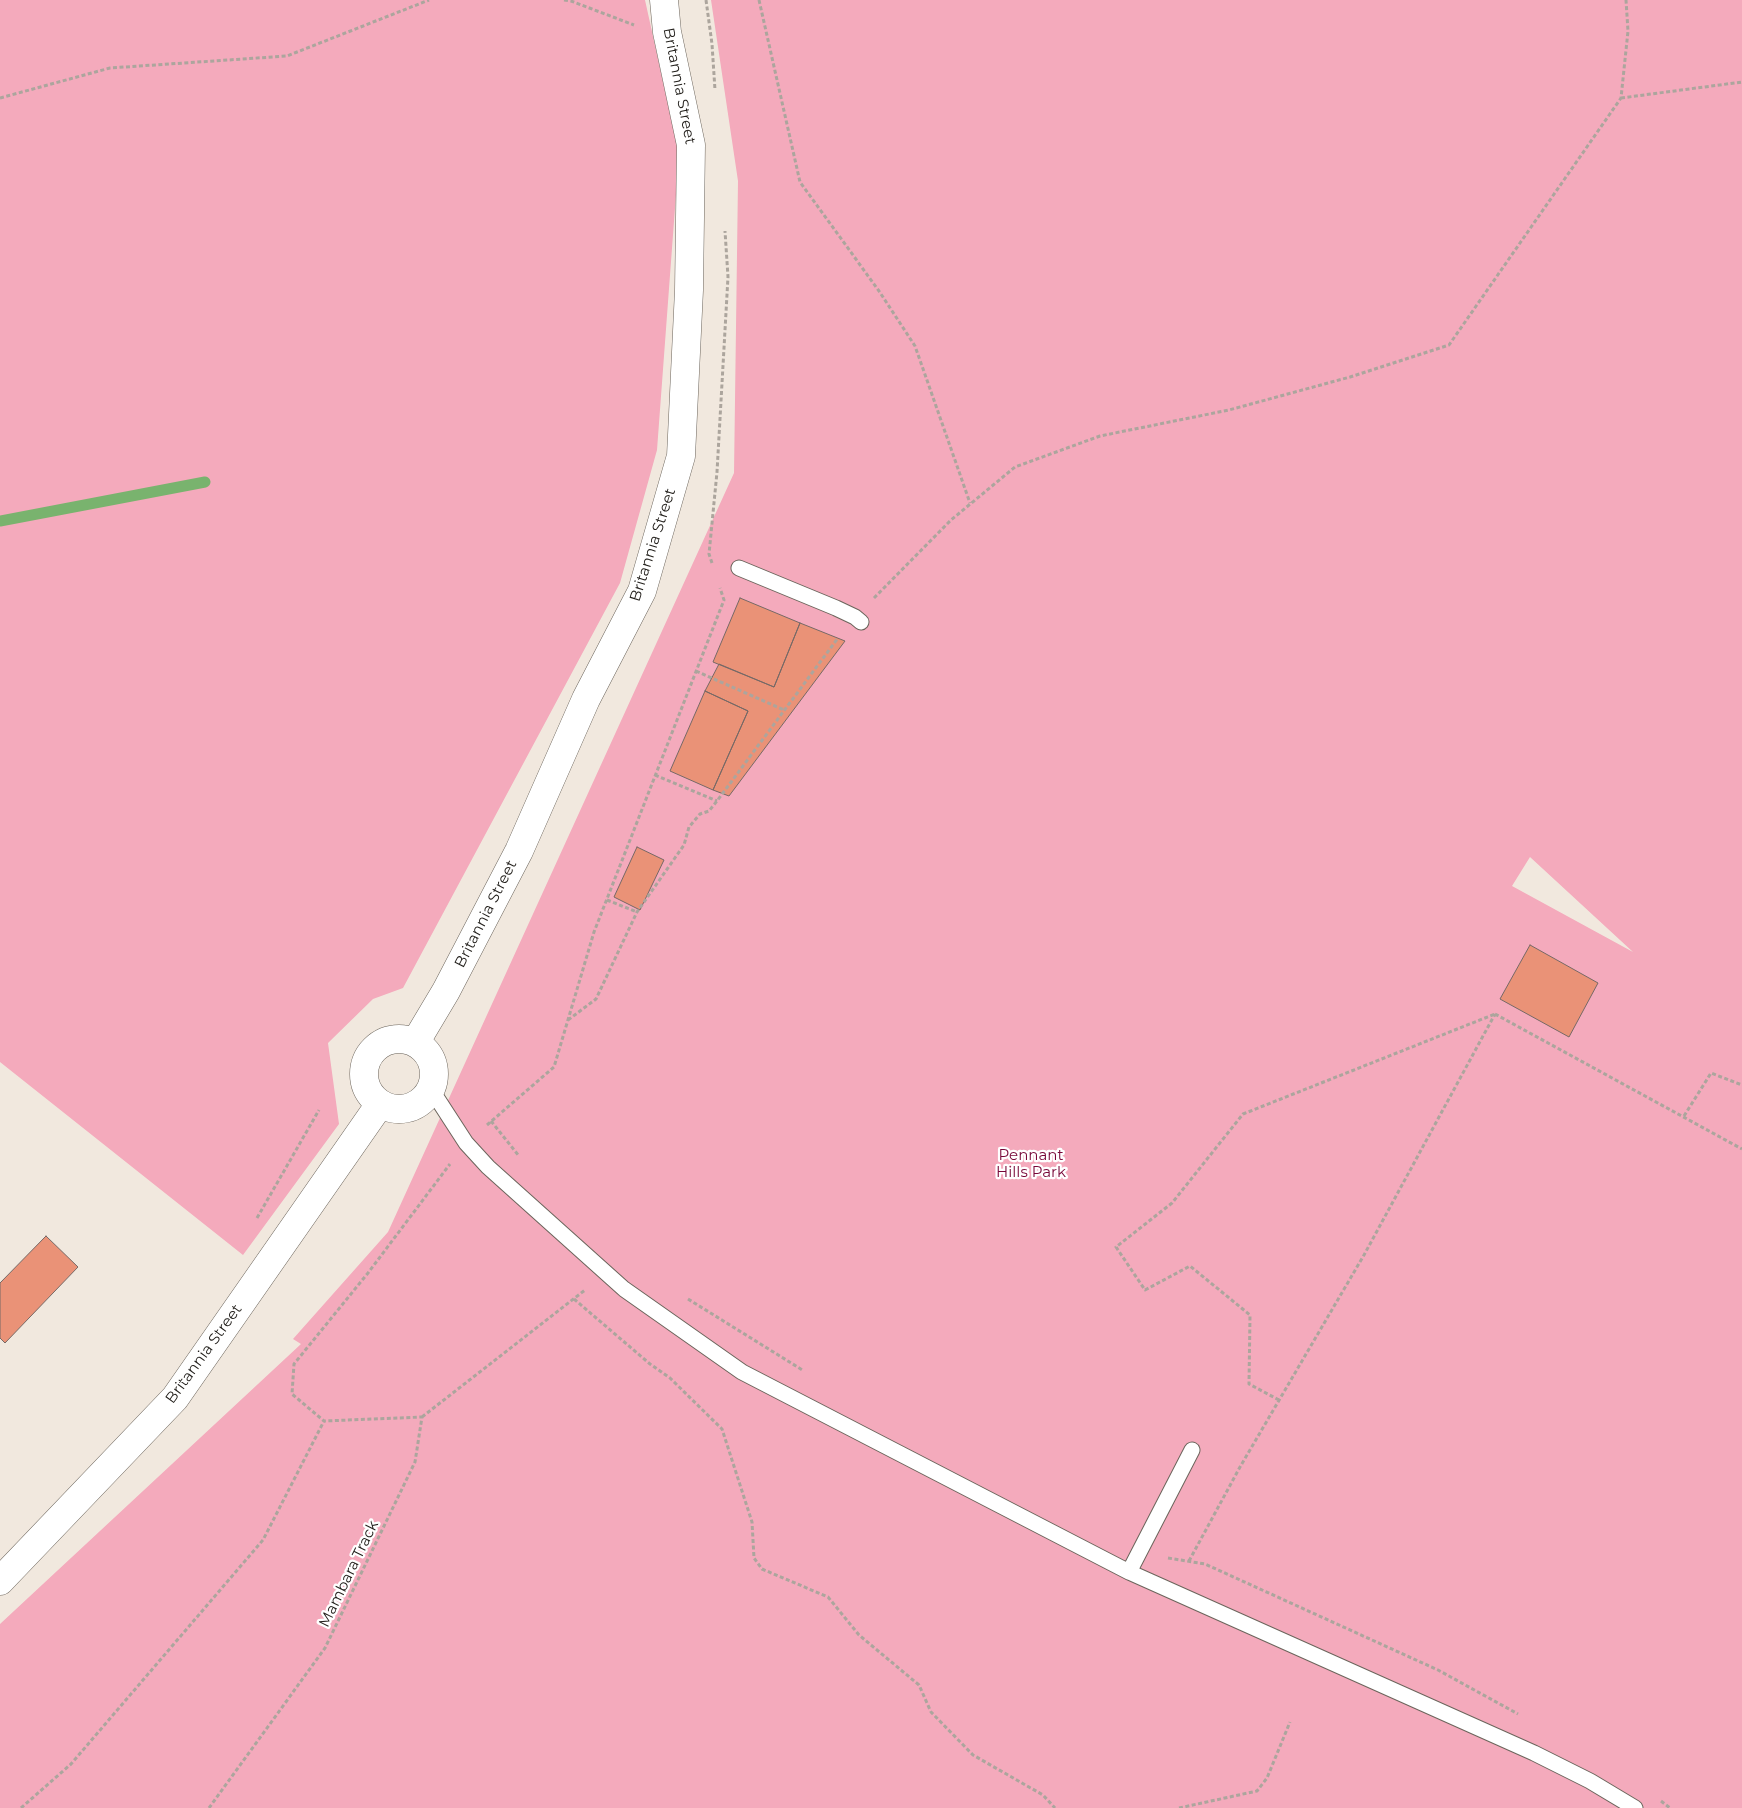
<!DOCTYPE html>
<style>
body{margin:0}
canvas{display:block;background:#f1e8de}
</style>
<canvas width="1742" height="1808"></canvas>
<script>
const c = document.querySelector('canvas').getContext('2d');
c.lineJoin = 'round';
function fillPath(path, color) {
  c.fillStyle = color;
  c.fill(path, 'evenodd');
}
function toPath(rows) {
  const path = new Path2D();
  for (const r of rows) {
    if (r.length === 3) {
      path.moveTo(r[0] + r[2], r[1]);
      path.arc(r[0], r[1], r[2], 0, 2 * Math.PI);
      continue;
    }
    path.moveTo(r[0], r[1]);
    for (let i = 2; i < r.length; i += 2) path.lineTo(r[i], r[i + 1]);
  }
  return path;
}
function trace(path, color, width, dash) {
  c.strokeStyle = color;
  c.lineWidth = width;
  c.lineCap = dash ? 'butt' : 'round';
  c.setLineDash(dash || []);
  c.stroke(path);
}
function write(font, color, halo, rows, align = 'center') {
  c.font = font + ' Montserrat,sans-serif';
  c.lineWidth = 4.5;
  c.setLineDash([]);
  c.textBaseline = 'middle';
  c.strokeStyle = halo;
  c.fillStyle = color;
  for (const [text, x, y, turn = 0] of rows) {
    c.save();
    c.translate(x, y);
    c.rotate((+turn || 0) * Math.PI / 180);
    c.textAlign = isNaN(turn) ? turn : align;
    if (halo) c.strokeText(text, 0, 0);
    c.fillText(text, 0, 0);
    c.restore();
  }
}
fillPath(toPath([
 [0,0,645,0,679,154,657,450,620,583,403,988,373,999,328,1043,339,1124,243,1255,0,1062],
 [711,0,1742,0,1742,1808,0,1808,0,1624,301,1344,293,1339,388,1232,734,473,738,181],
 [1530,857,1633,952,1512,886]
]), '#f4aabc');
trace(toPath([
 [0,521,205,482]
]), '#79b36e', 11);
const building = toPath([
 [740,598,800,623,774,687,713,662,740,598],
 [800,623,845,641,729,796,713,790,748,711,705,691,719,664,774,687,800,623],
 [705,691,748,711,713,790,670,771,705,691],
 [637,847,664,860,640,910,614,897,637,847],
 [1530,945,1598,983,1569,1037,1500,999,1530,945],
 [46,1236,78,1267,5,1343,0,1338,0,1283,46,1236]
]);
fillPath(building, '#ea9277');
trace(building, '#766966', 1);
const lane = toPath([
 [739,568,836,608,855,617,861,622],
 [431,1089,466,1143,488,1167,624,1289,742,1372,1129,1572,1534,1753,1590,1781,1635,1808],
 [1129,1572,1192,1450]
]);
const street = toPath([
 [399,1074,35],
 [415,1043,446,991,519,851,586,699,642,591,681,456,689,290,691,145,667,32,664,0],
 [0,1581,175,1398,380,1104]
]);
trace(lane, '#6c655c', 17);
trace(street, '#6c655c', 29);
trace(toPath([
 [564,0,571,1,634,25],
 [706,0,712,44,715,90],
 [759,0,800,182,879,291,915,346,970,503],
 [0,98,110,68,287,56,429,0],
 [1621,98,1742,82],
 [712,563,709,554,717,472,728,277,725,231],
 [874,598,951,520,1015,467,1100,436,1229,410,1350,377,1449,345,1621,98,1628,31,1626,0],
 [696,671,784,710],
 [655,775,717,801],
 [607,900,637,912],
 [1495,1014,1742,1149],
 [568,1020,596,999,637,912,684,845,689,827,700,814,709,811,717,801,838,638],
 [1684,1116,1711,1073,1742,1085],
 [491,1121,519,1156],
 [487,1125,554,1067,594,932,724,600,720,588],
 [257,1218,319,1110],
 [574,1299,650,1364,670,1378,722,1429,752,1522,754,1558,762,1569,828,1597,859,1635,919,1685,931,1712,973,1755,1043,1795,1055,1808],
 [688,1299,804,1371],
 [1279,1400,1249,1384,1250,1315,1190,1266,1145,1290,1116,1247,1172,1203,1243,1114,1495,1014],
 [422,1417,585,1290],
 [1168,1558,1205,1564,1438,1670,1518,1714],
 [1189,1561,1240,1467,1364,1255,1495,1014],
 [1661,1801,1670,1808],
 [21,1808,71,1764,263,1540,324,1421],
 [209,1808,325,1648,415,1462,422,1417,324,1421,292,1394,294,1364,368,1273,450,1164],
 [1179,1808,1257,1791,1267,1778,1290,1722]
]), '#aca59d', 3, [4, 2.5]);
trace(lane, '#fff', 15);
trace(street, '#fff', 28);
write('15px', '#24211d', '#fff', [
 ["Britannia Street",679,86,79],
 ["Britannia Street",653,545,-72],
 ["Britannia Street",486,914,-63],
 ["Britannia Street",204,1354,-54],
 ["Mambara Track",349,1574,-64]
]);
write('15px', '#770637', '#fff', [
 ["Pennant",1031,1156],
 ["Hills Park",1031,1173]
]);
</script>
